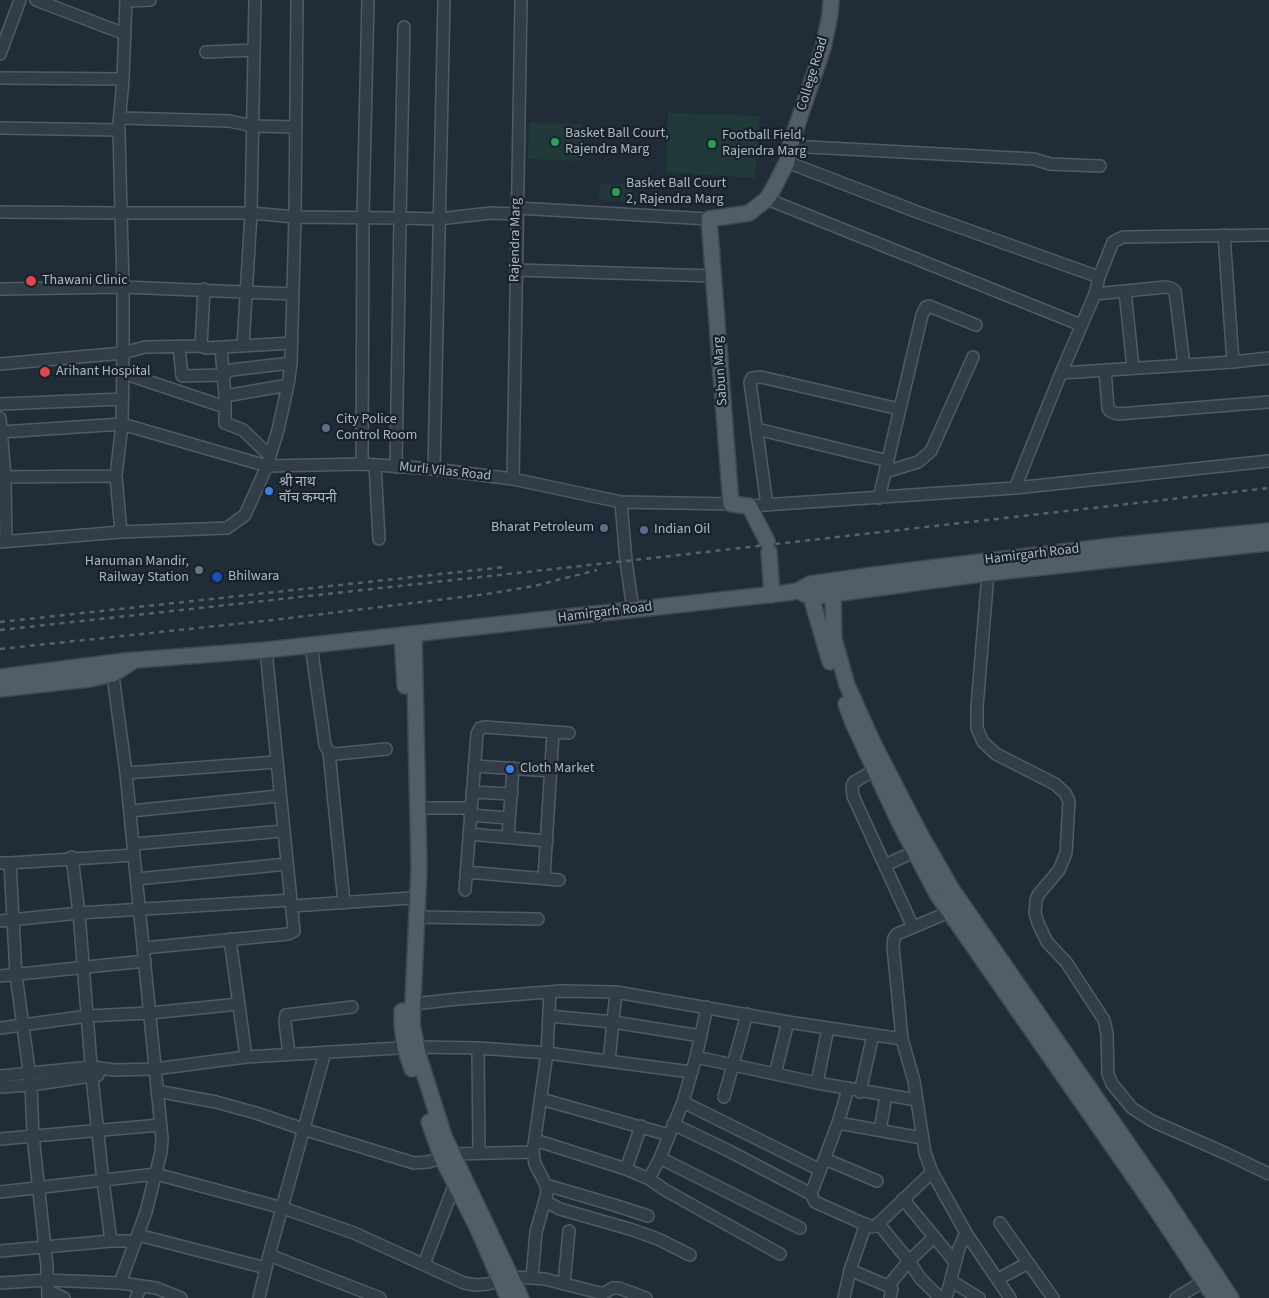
<!DOCTYPE html>
<meta charset="utf-8">
<style>
body{margin:0}
canvas{display:block;background:#202c37}
</style>
<canvas width="1269" height="1298"></canvas>
<script>
const c = document.querySelector('canvas').getContext('2d');
c.lineJoin = 'round';
function fillPath(path, color) {
  c.fillStyle = color;
  c.fill(path, 'evenodd');
}
function toPath(rows) {
  const path = new Path2D();
  for (const r of rows) {
    path.moveTo(r[0], r[1]);
    for (let i = 2; i < r.length; i += 2) path.lineTo(r[i], r[i + 1]);
  }
  return path;
}
function trace(path, color, width, dash) {
  c.strokeStyle = color;
  c.lineWidth = width;
  c.lineCap = dash ? 'butt' : 'round';
  c.setLineDash(dash || []);
  c.stroke(path);
}
function write(font, color, halo, rows, align = 'center') {
  c.font = font + ' "Source Sans 3","Noto Sans Devanagari",sans-serif';
  c.lineWidth = 4.5;
  c.setLineDash([]);
  c.textBaseline = 'middle';
  c.strokeStyle = halo;
  c.fillStyle = color;
  for (const [text, x, y, turn = 0] of rows) {
    c.save();
    c.translate(x, y);
    c.rotate((+turn || 0) * Math.PI / 180);
    c.textAlign = isNaN(turn) ? turn : align;
    if (halo) c.strokeText(text, 0, 0);
    c.fillText(text, 0, 0);
    c.restore();
  }
}
fillPath(toPath([
 [668,113,760,116,755,178,666,172],
 [529,123,581,124,581,161,528,159],
 [600,184,632,184,632,202,599,200]
]), '#223939');
const minor = toPath([
 [36,0,125,34],
 [126,1,150,0],
 [206,52,254,50],
 [0,54,20,0],
 [0,78,123,79,119,124],
 [123,79,126,0],
 [120,118,229,121,253,126,296,127],
 [0,128,119,130,121,213,0,212],
 [790,146,1034,159,1050,164,1100,166],
 [787,162,920,213,1099,277],
 [767,199,1081,325],
 [517,208,709,219],
 [1224,235,1233,362],
 [516,270,714,276],
 [0,289,123,287,123,353,0,364],
 [1125,291,1133,368],
 [292,294,123,287,121,213,251,213,295,217,400,218,404,27],
 [1095,294,1166,287,1171,288,1175,291,1184,365],
 [179,346,182,376,223,375,231,370,291,363],
 [201,346,206,348,292,343],
 [243,346,251,213,255,0],
 [221,348,225,396,288,385],
 [1105,370,1108,408,1110,411,1118,414,1269,402],
 [123,373,225,407],
 [1061,373,1233,362,1269,358],
 [225,400,225,423,243,430,270,456],
 [0,404,123,399],
 [0,418,5,476,6,541],
 [757,429,888,461],
 [1,432,122,424,267,466,362,464,434,469,513,479,621,502,731,504],
 [362,464,363,217,368,0],
 [375,465,379,539],
 [396,467,400,218,438,219,491,213,517,214],
 [434,469,444,0],
 [885,472,918,462,931,451,973,357],
 [116,476,121,532],
 [0,477,116,476,122,424,123,353,145,347,201,346,204,289],
 [513,479,521,0],
 [1015,488,1061,373,1095,294,1099,277,1113,242,1123,237,1269,235],
 [879,498,922,315,926,307,929,306,976,325],
 [621,502,626,561,633,610],
 [767,505,750,382,752,378,761,377,899,409],
 [749,506,1015,488,1269,461],
 [0,542,121,532,227,528,245,515,267,466,278,430,288,385,291,363,295,217,297,0],
 [988,573,977,707,977,728,983,742,996,754,1055,784,1065,793,1069,801,1066,853,1059,870,1038,895,1036,901,1035,913,1038,923,1047,942,1066,962,1104,1020,1107,1034,1108,1074,1112,1084,1132,1108,1152,1121,1225,1153,1269,1174],
 [311,645,325,745,329,752,336,754,386,749],
 [329,752,344,902],
 [474,766,551,771],
 [875,770,854,782,852,786,853,796,913,927],
 [126,773,276,762],
 [472,792,512,794],
 [418,808,471,808],
 [131,811,279,796],
 [470,815,509,818],
 [469,834,547,841],
 [508,837,513,768],
 [134,844,283,831],
 [72,857,79,913,92,1077,103,1181,111,1241],
 [0,863,10,863,16,975,31,1085,33,1135,47,1267,48,1298],
 [10,863,134,855,126,773,112,668],
 [885,865,914,852],
 [466,872,559,880],
 [544,878,553,733],
 [137,879,287,864],
 [465,890,477,734,480,728,484,727,569,733],
 [292,906,411,898],
 [949,912,897,934,894,938,893,946,902,1039,914,1081,925,1153,932,1172,966,1233,1010,1298],
 [417,917,538,919],
 [0,921,79,913,291,900],
 [230,939,246,1057],
 [144,948,288,934,294,931,266,650],
 [0,976,145,961],
 [413,1004,458,999,561,991,616,992,788,1022,902,1039],
 [549,1016,613,1022,701,1036],
 [0,1028,88,1016,150,1013,239,1004],
 [478,1048,479,1152],
 [289,1054,285,1022,286,1015,352,1007],
 [696,1057,817,1083,917,1100],
 [609,1061,616,992],
 [775,1074,788,1022],
 [0,1076,92,1067,114,1070,155,1069,246,1057,416,1047,478,1048,547,1053,691,1072],
 [817,1083,828,1028],
 [0,1087,31,1085,98,1075],
 [848,1089,838,1123,811,1194,815,1202,871,1227,876,1226,932,1172],
 [157,1091,216,1102,256,1113,303,1129,414,1163,428,1162,453,1154,533,1152],
 [860,1092,873,1035],
 [724,1097,747,1014],
 [541,1099,669,1135],
 [683,1102,820,1170],
 [838,1123,922,1138],
 [673,1124,729,1151,811,1194],
 [880,1130,886,1096],
 [0,1139,160,1125],
 [535,1140,626,1169,649,1179,665,1190,780,1254],
 [660,1158,800,1228],
 [825,1159,877,1181],
 [626,1169,641,1126],
 [649,1179,660,1158,683,1102,696,1057,707,1007],
 [546,1185,614,1205,648,1216],
 [0,1192,156,1174,283,1208,354,1233,464,1283,476,1285,488,1284,511,1277,532,1278,545,1279,600,1293,604,1293,613,1288,619,1288,646,1298],
 [903,1199,955,1262],
 [545,1201,560,1209,633,1230,658,1239,690,1255],
 [878,1223,909,1261,920,1278,940,1298],
 [1000,1223,1053,1298],
 [138,1235,266,1268],
 [0,1251,111,1241,135,1241],
 [269,1255,380,1298],
 [424,1264,457,1178],
 [850,1270,888,1286,892,1289,890,1298],
 [532,1278,536,1232,547,1193,546,1185,535,1164,533,1152,547,1053,550,992],
 [998,1279,1028,1263],
 [951,1281,979,1298],
 [0,1283,47,1280,120,1283,146,1212,161,1152,162,1138,134,855],
 [120,1283,156,1288,181,1298],
 [564,1284,569,1231],
 [888,1286,909,1261,934,1237],
 [48,1291,64,1298],
 [136,1298,141,1286],
 [259,1298,269,1255,325,1052],
 [844,1298,850,1270,866,1224],
 [946,1298,959,1248,966,1233],
 [1176,1298,1211,1277]
]);
const major = toPath([
 [767,541,749,506,731,504,709,219,749,213,767,199,773,189,787,162,790,146,823,48,830,15,831,0],
 [769,552,772,595],
 [830,582,833,593,834,639,847,685,874,745,919,832,951,888,1161,1192,1231,1298],
 [810,584,811,597,830,662],
 [802,593,811,597,988,573,1269,543],
 [414,634,419,868,412,1023,418,1054,444,1136,521,1298],
 [402,635,405,686],
 [0,677,124,661,266,650,785,593,797,591,810,584,873,575,1111,546,1269,531],
 [0,689,90,679,113,674,132,662],
 [846,704,853,723,900,824,937,894,1150,1200,1215,1298],
 [402,1011,402,1024,405,1048,412,1069],
 [429,1122,442,1158,477,1227,508,1298]
]);
trace(minor, '#515b65', 14);
trace(major, '#3d4651', 18);
trace(minor, '#333d47', 11);
trace(major, '#515d67', 15);
trace(toPath([
 [0,622,505,567],
 [0,630,626,561,1269,488],
 [0,649,273,620,487,594,534,586,597,570]
]), '#55626e', 2.5, [5, 5]);
for (const [x, y, r, color] of [
 [555,142,5,"#2e9e5b"],
 [712,144,5,"#2e9e5b"],
 [616,192,5,"#2e9e5b"],
 [31,281,6,"#e0444e"],
 [45,372,6,"#e0444e"],
 [326,428,5,"#5c6f8a"],
 [269,491,5,"#3f7fe0"],
 [604,528,5,"#5c6f8a"],
 [644,530,5,"#5c6f8a"],
 [199,570,5,"#6b7280"],
 [217,577,6,"#1a4fb4"],
 [510,769,5,"#3f7fe0"]
]) {
  const dot = new Path2D();
  dot.arc(x, y, r, 0, 2 * Math.PI);
  c.fillStyle = color;
  c.fill(dot);
  trace(dot, '#19222b', 2);
}
write('14px', '#adb8c4', '#19222b', [
 ["College Road",813,74,-73],
 ["Rajendra Marg",516,240,-89],
 ["Sabun Marg",721,371,-94],
 ["Murli Vilas Road",445,472,6],
 ["Hamirgarh Road",1032,555,-7],
 ["Hamirgarh Road",605,613,-7]
]);
write('14px', '#adb8c4', '#19222b', [
 ["Basket Ball Court,",565,134],
 ["Rajendra Marg",565,150],
 ["Football Field,",722,136],
 ["Rajendra Marg",722,152],
 ["Basket Ball Court",626,184],
 ["2, Rajendra Marg",626,200],
 ["Thawani Clinic",42,281],
 ["Arihant Hospital",56,372],
 ["City Police",336,420],
 ["Control Room",336,436],
 ["श्री नाथ",279,483],
 ["वॉच कम्पनी",279,499],
 ["Bharat Petroleum",594,528,"right"],
 ["Indian Oil",654,530],
 ["Hanuman Mandir,",189,562,"right"],
 ["Railway Station",189,578,"right"],
 ["Bhilwara",228,577],
 ["Cloth Market",520,769]
], 'left');
</script>
